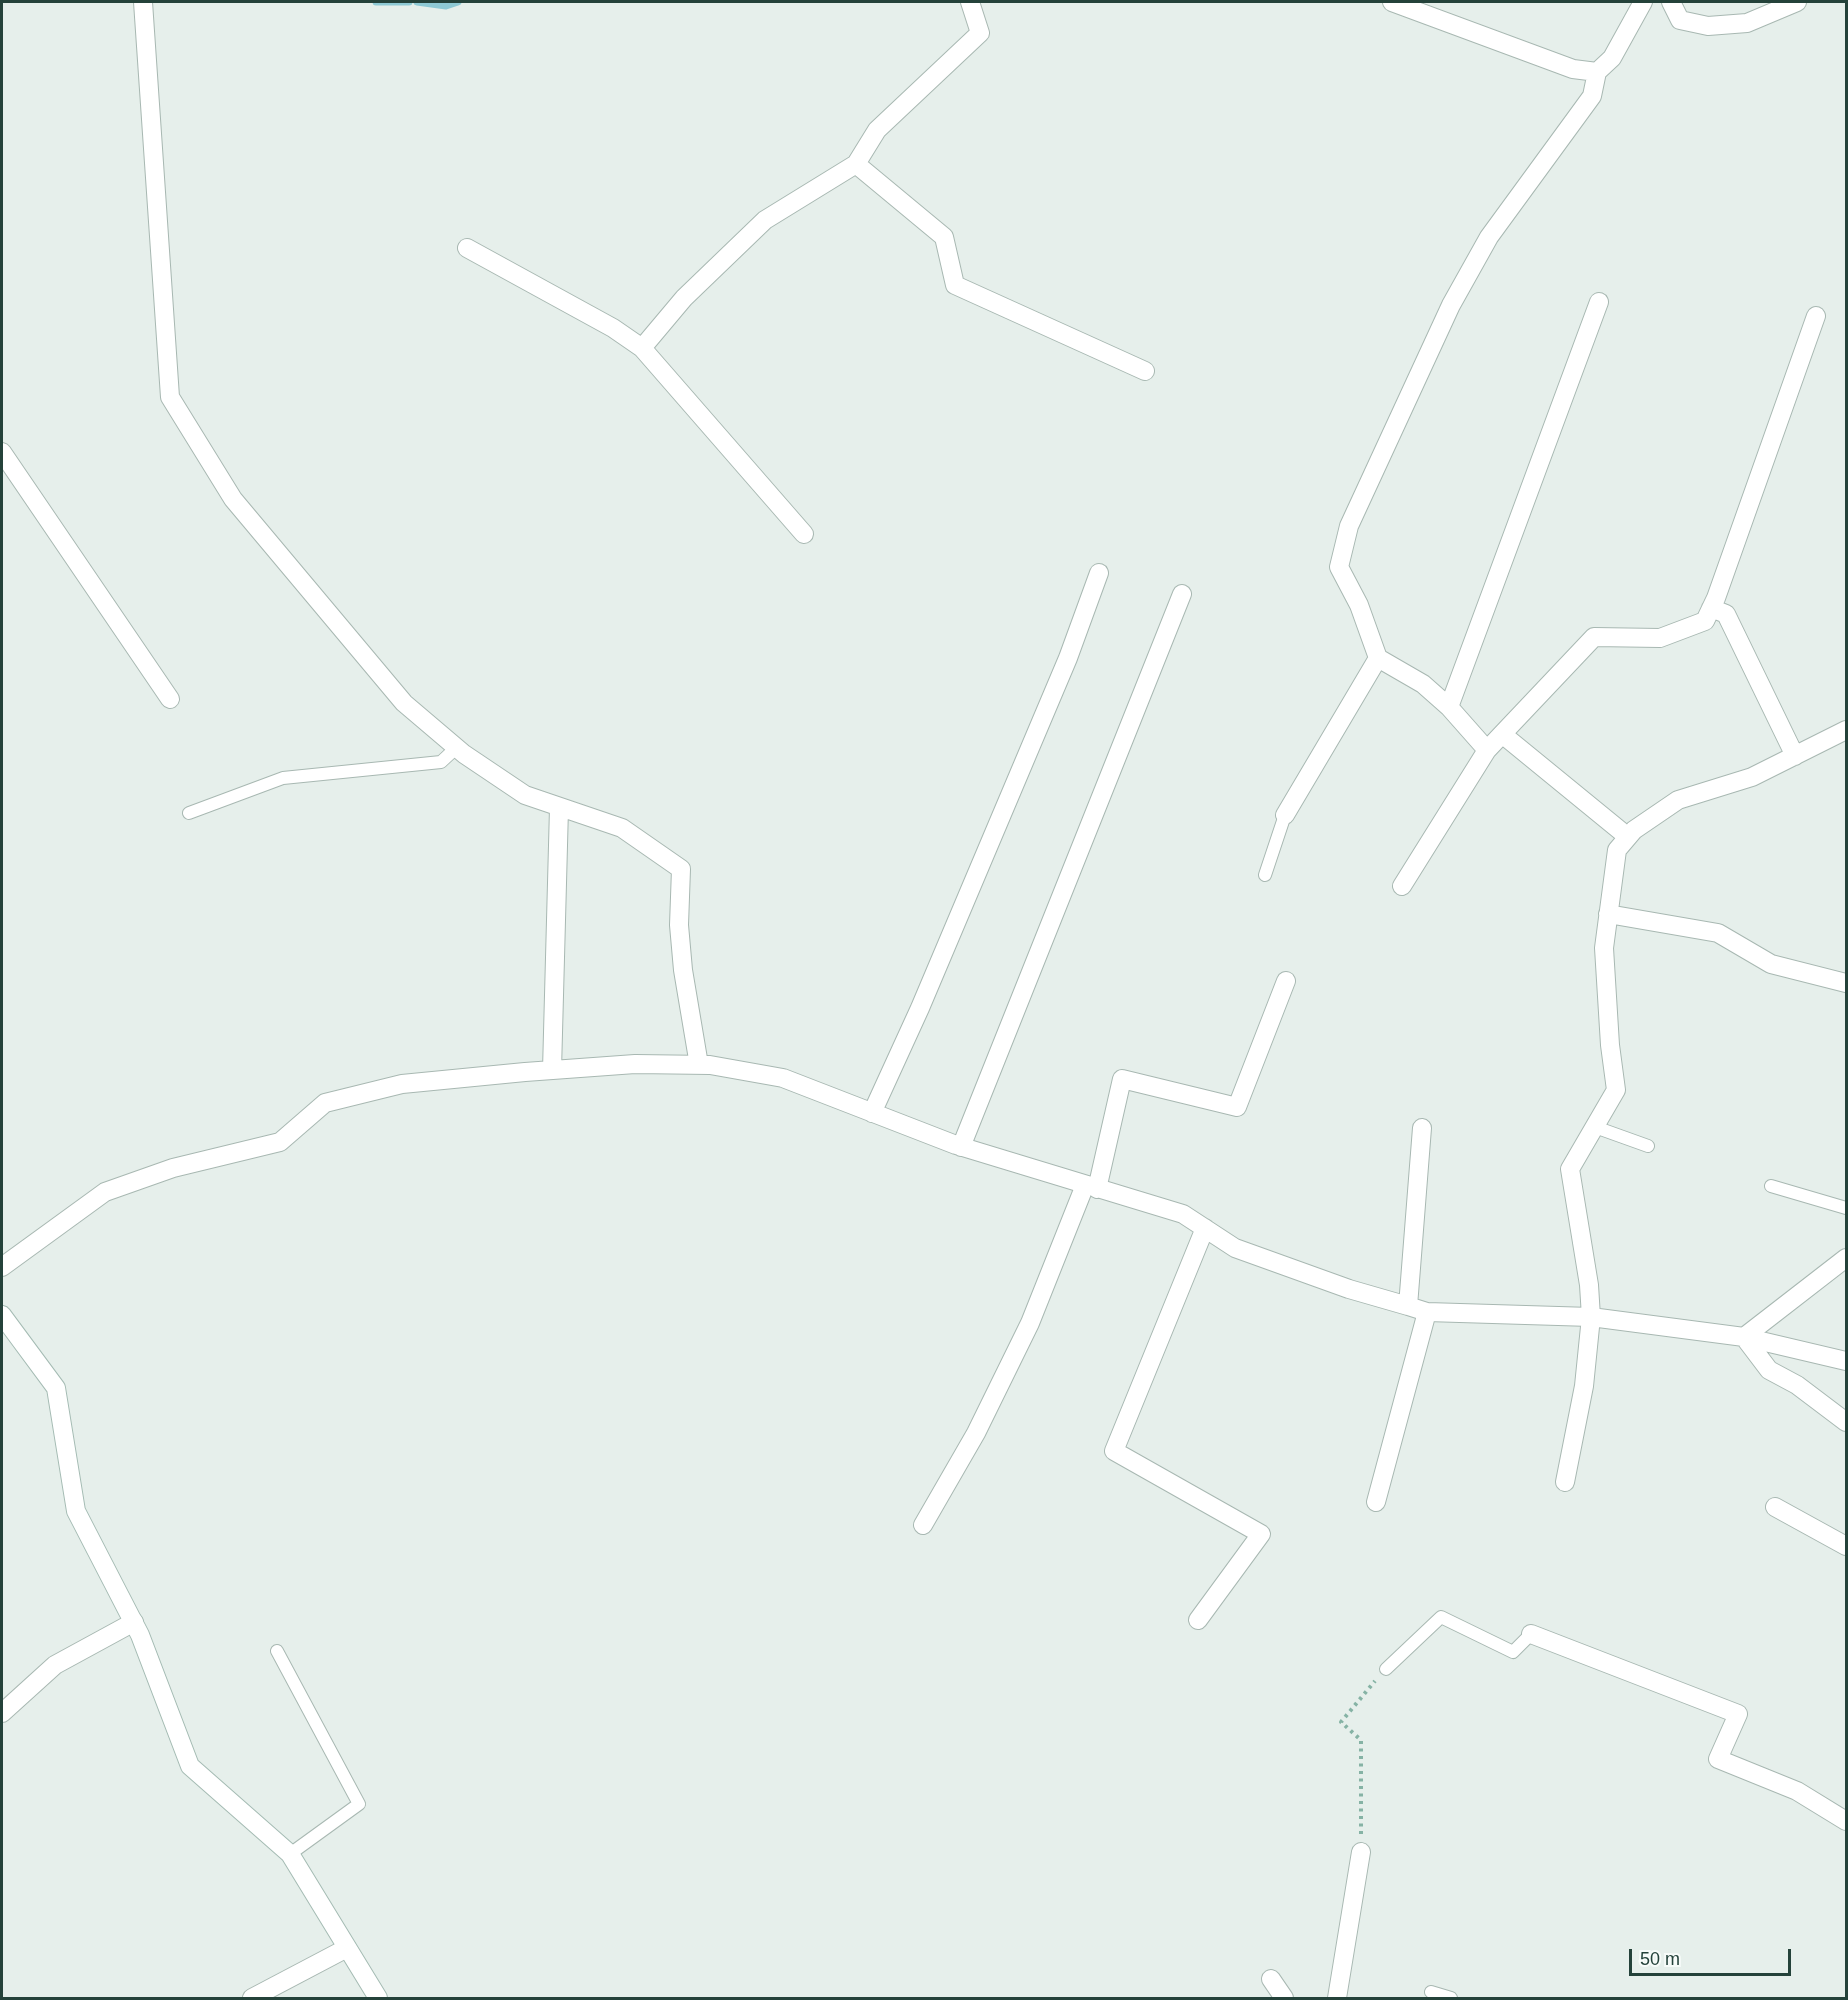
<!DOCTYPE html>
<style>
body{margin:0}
#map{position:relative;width:1848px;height:2000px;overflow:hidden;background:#e6efeb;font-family:Arial,sans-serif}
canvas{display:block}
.frame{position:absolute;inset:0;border:3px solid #24423a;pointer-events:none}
.scale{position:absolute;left:1629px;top:1949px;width:162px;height:27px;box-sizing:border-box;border:3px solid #24423a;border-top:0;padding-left:8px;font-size:18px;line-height:21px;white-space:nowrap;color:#24423a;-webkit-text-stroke:4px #f7fbf9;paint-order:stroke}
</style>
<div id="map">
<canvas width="1848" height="2000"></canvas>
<div class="frame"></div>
<div class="scale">50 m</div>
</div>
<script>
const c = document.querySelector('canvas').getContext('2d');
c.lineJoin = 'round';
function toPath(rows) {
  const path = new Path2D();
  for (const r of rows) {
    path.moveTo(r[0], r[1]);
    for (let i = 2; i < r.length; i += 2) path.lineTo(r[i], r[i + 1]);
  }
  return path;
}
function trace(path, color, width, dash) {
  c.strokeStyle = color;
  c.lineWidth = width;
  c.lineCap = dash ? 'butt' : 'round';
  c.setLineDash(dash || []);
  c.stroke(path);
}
trace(toPath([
 [376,2,409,2],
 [417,2,446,6,458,2]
]), '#8ec9d4', 7);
const lane = toPath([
 [189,813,283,778,441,762,456,748],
 [1265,875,1285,815],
 [1595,1127,1648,1146],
 [1771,1186,1846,1208],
 [277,1651,359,1804,290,1854],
 [1386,1669,1441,1617,1513,1652,1531,1634],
 [1431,1992,1451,1998]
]);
const street = toPath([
 [143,2,170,397,233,499,404,703,464,754,525,795,622,828,681,869,679,925,683,970,699,1065],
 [1392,2,1573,69,1597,72,1612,58,1643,2],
 [1671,2,1680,20,1708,26,1747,23,1797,2],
 [856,164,944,237,955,285,1145,371],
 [467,248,613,328,642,348,804,534],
 [642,348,684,298,765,220,856,164,877,130,980,33,970,2],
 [2,452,170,699],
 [1711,608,1726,614,1795,756],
 [1378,658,1359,605,1339,567,1349,526,1451,305,1489,237,1592,96,1597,72],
 [1502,734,1628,837],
 [1487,750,1449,707,1599,302],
 [1285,815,1378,658,1423,684,1449,707],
 [1402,886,1487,750,1594,637,1660,638,1705,621,1716,598,1816,316],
 [1608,914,1718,933,1771,964,1846,983],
 [552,1070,559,808],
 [872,1113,920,1008,1068,658,1099,573],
 [961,1147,1182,594],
 [1097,1189,1122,1079,1237,1107,1286,981],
 [1846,1258,1744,1337,1769,1370,1797,1385,1846,1422],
 [2,1267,105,1192,173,1168,280,1142,325,1103,402,1084,525,1072,635,1064,710,1065,783,1078,956,1145,1183,1214,1235,1248,1349,1289,1408,1306,1427,1312,1591,1317,1589,1285,1570,1169,1616,1090,1610,1045,1604,948,1617,850,1634,830,1678,800,1752,777,1846,730],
 [1408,1306,1422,1128],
 [1565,1482,1584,1386,1591,1317,1744,1337,1846,1361],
 [1376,1502,1427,1312],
 [1775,1507,1846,1546],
 [923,1525,976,1433,1030,1323,1085,1185],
 [1198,1620,1261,1534,1114,1451,1205,1228],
 [1531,1634,1738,1714,1718,1759,1797,1791,1846,1821],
 [2,1713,55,1665,134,1622],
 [1271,1979,1284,1998],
 [252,1998,347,1948],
 [1337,1998,1361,1852]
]);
const secondary = toPath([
 [2,1315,56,1388,76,1511,140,1635,190,1766,290,1854,378,1998]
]);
trace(lane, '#a8b8b2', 14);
trace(street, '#a8b8b2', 20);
trace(secondary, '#a4bbb3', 20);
trace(toPath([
 [1361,1834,1361,1740,1341,1722,1375,1681]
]), '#86b3a5', 4, [3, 4.5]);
trace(lane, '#fff', 12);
trace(street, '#fff', 18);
trace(secondary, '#fff', 18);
</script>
